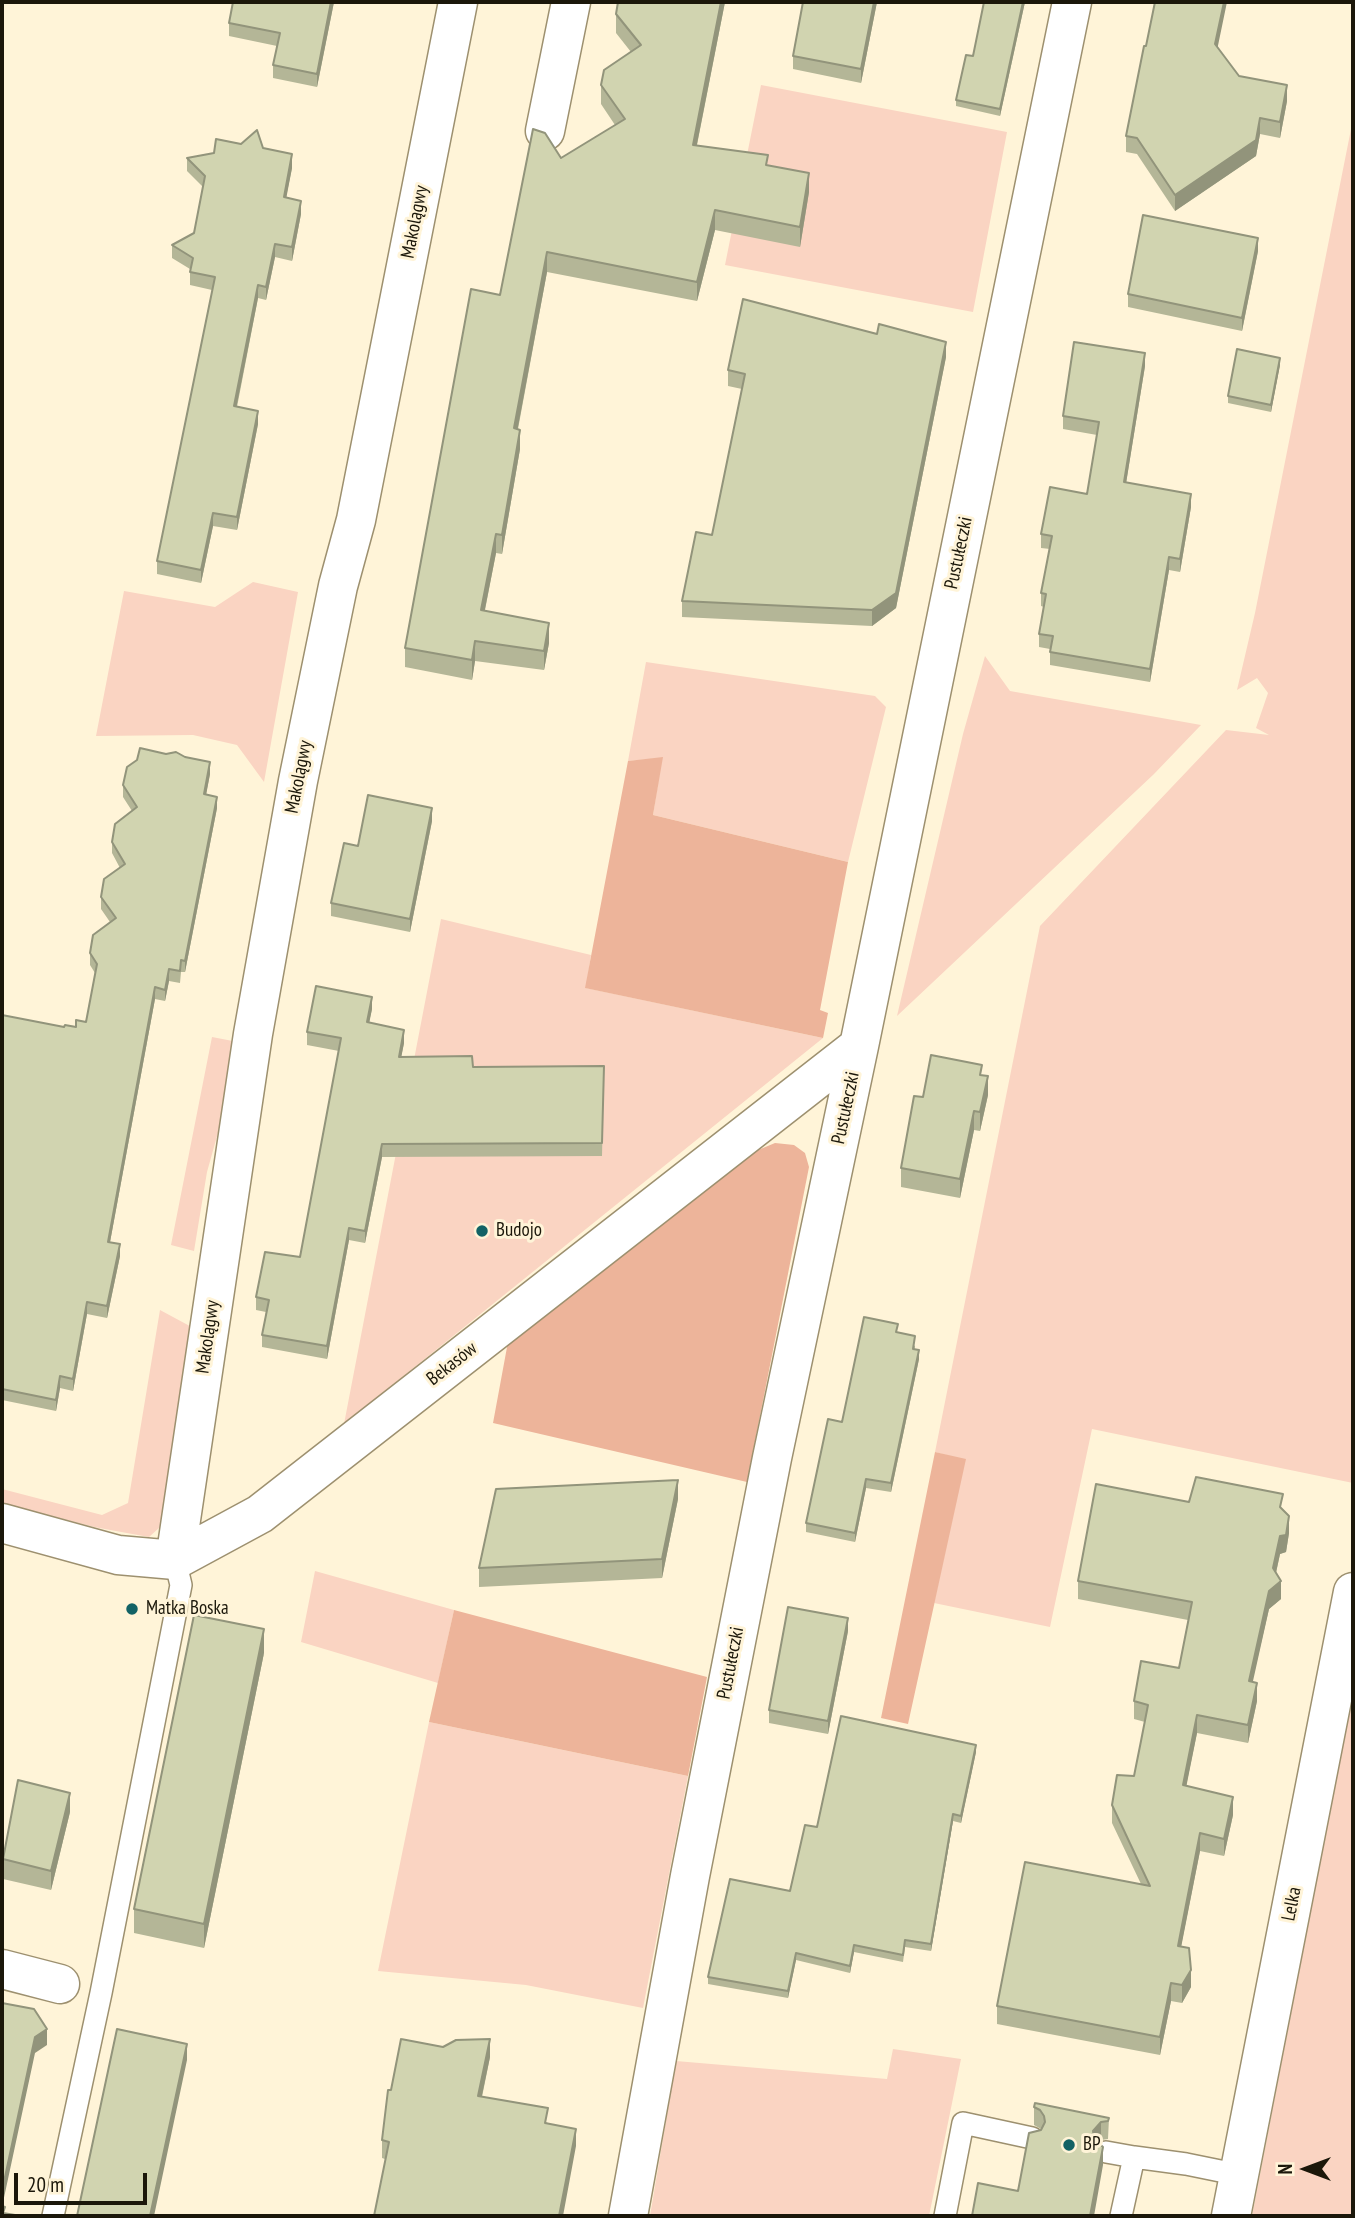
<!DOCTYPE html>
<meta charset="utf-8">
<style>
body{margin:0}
#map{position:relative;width:1355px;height:2218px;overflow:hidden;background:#fff4d8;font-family:"PT Sans Narrow",sans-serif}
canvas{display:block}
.frame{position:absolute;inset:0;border:4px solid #1b170a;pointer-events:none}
.north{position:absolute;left:1271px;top:2134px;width:70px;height:70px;-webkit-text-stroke:5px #fff4d8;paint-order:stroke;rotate:270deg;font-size:19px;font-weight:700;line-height:28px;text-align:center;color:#1b170a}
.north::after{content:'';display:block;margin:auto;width:24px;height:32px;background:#1b170a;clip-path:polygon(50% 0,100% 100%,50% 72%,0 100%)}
.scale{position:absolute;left:14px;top:2173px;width:133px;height:32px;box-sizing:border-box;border:4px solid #1b170a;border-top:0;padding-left:9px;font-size:21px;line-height:24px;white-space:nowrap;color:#1b170a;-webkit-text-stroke:5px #fff4d8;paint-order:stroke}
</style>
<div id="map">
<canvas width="1355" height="2218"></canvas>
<div class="frame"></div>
<div class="north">N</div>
<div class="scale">20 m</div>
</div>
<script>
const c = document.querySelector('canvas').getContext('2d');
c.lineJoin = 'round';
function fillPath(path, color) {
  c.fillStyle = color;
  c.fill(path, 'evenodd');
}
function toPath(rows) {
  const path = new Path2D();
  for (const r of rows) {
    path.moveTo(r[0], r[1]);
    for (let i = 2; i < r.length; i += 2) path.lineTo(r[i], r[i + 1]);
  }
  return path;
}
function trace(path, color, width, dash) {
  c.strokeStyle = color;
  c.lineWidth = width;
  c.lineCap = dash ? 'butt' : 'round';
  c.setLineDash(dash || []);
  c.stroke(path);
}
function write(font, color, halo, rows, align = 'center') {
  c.font = font + ' "PT Sans Narrow",sans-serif';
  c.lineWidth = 6;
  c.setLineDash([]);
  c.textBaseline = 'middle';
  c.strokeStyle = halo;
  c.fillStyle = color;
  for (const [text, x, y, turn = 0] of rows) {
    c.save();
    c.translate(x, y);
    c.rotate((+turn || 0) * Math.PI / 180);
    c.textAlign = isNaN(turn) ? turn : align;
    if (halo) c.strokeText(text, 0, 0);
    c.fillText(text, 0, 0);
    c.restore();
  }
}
fillPath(toPath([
 [761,85,1007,132,973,312,725,265],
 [1353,119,1353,1483,1092,1429,1050,1627,934,1603,965,1460,935,1452,1040,926,1226,730,1269,735,1256,728,1268,693,1257,678,1237,690,1255,613],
 [253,582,298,592,264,782,237,745,193,735,96,736,124,591,215,607],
 [985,656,1010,691,1201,725,1154,774,897,1016,963,734],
 [646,662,875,696,886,707,848,862,653,815,662,758,628,761],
 [441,919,591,955,586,988,823,1038,344,1424],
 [212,1037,243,1043,207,1172,194,1251,171,1245],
 [160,1310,199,1331,169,1519,149,1537,94,1527,2,1503,2,1489,102,1515,128,1503],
 [315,1571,454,1610,438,1683,301,1642],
 [1353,1692,1353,2216,1252,2216,1350,1707],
 [429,1722,688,1776,643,2008,526,1985,378,1971],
 [893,2049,961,2059,929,2216,650,2216,676,2061,887,2079]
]), '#fad4c2');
fillPath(toPath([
 [663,757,653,815,848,862,820,1010,828,1013,823,1038,585,988,628,761],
 [775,1143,794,1145,805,1153,809,1167,747,1482,493,1423,510,1331,751,1153],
 [935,1452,966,1459,908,1724,881,1718],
 [454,1610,707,1677,688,1776,429,1722]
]), '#edb49a');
const service = toPath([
 [1106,2152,1134,2157],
 [53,2216,101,1993,181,1585,175,1560],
 [945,2216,963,2123,1032,2138],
 [1121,2216,1134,2157,1186,2164,1240,2175]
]);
const minor = toPath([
 [545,131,571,2],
 [2,1523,118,1555,175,1560,260,1514,859,1046],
 [175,1560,253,1034,298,781,338,586,356,520,458,2],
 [2,1969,60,1984],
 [628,2216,690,1876,772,1458,859,1046,1072,2],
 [1231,2216,1353,1592]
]);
trace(service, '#9d906f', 24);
trace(minor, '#9d906f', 41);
trace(service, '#fff', 21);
trace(minor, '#fff', 38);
fillPath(toPath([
 [233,2,334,2,317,87,273,78,273,65,277,46,229,36,229,23],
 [618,2,725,2,697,145,768,166,809,192,800,247,715,230,697,301,547,272,518,429,520,449,502,554,496,553,485,610,549,643,544,670,475,661,472,680,405,667,405,648,500,295,561,158,615,125,601,104,601,85,631,52,616,33,616,14],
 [803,2,877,2,861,83,793,69,793,56],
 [1025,2,1000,116,956,106,956,100,973,56],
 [1218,48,1239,76,1287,101,1280,138,1260,134,1256,156,1175,211,1137,154,1126,152,1126,136],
 [263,148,292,168,286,197,301,214,292,261,275,257,266,300,258,298,237,407,258,424,237,530,213,526,201,583,157,574,157,561,212,290,190,285,190,269,172,258,172,245,194,233,203,187,187,171,187,158],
 [1258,251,1242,331,1128,307,1128,294],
 [946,357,896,608,872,626,682,617,682,601,712,535,742,389,728,386,728,370],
 [1280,365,1271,412,1228,403,1228,396],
 [1145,366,1126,483,1191,507,1180,572,1169,570,1150,682,1050,665,1050,649,1039,647,1039,634,1044,607,1041,606,1041,593,1050,549,1041,548,1041,534,1087,494,1097,435,1063,429,1063,416],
 [210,774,206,794,217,808,185,972,181,972,180,983,169,981,165,1001,155,999,110,1242,120,1256,107,1318,87,1314,73,1391,60,1388,56,1411,2,1400,2,1015,64,1027,76,1027,86,1022,95,973,90,965,90,953,110,922,101,909,101,897,120,868,112,853,112,842,132,811,123,797,123,785],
 [432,821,410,932,331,916,331,903,358,846],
 [372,1009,369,1022,404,1043,401,1057,473,1067,604,1066,602,1156,382,1157,365,1243,349,1240,327,1359,262,1347,262,1335,266,1312,256,1310,256,1297,300,1257,339,1051,307,1045,307,1032],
 [982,1075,988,1095,980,1131,974,1130,960,1198,901,1187,901,1168,923,1097],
 [898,1332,915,1346,915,1350,919,1359,891,1492,866,1488,855,1542,806,1532,806,1523,842,1422],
 [678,1499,662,1578,479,1587,479,1568],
 [1189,1502,1283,1509,1289,1533,1286,1552,1280,1554,1276,1573,1281,1599,1269,1609,1252,1682,1257,1701,1248,1743,1197,1733,1186,1786,1233,1815,1224,1856,1200,1851,1181,1946,1191,1987,1182,2003,1171,2001,1160,2055,997,2024,997,2006,1141,1884,1112,1823,1112,1805,1134,1776,1145,1722,1134,1719,1134,1701,1179,1668,1188,1620,1078,1599,1078,1581],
 [848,1631,828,1734,769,1723,769,1710],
 [264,1653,204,1948,134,1933,134,1909],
 [976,1752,961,1823,953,1821,931,1951,905,1947,903,1962,854,1952,850,1973,796,1960,788,1998,708,1984,708,1977,790,1891,817,1827],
 [70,1812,51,1890,3,1879,3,1859],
 [490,2057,482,2097,548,2123,576,2146,385,2159,382,2158,382,2140,391,2090],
 [1034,2107,1109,2118,1108,2139,1101,2140,1098,2143,1103,2165,1018,2191,1041,2129,1034,2125]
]), '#b4b697');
fillPath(toPath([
 [331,2,334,2,317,87,317,74],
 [721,2,725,2,693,164,693,145],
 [874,2,877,2,861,83,861,69],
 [1023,2,1025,2,1000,116,1000,109],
 [1224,2,1227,2,1215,60,1215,44],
 [1287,85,1287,101,1280,138,1280,122],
 [1260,118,1260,134,1256,156,1175,211,1175,195],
 [292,154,292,168,284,210,284,197],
 [809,173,809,192,800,247,800,227],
 [301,201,301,214,292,261,292,247],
 [715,210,715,230,697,301,697,282],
 [1258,238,1258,251,1242,331,1242,318],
 [275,244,275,257,266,300,266,287],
 [547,252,547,272,514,448,514,428],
 [258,285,258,298,234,419,234,406],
 [946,342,946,357,896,608,872,626,872,610],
 [1145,353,1145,366,1124,496,1124,482],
 [1280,358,1280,365,1271,412,1271,405],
 [258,411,258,424,237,530,237,517],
 [520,430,520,449,502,554,502,535],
 [1191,494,1191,507,1180,572,1180,559],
 [213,513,213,526,201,583,201,570],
 [496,534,496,553,481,629,481,610],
 [1169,557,1169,570,1150,682,1150,669],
 [549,623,549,643,544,670,544,651],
 [475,641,475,661,472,680,472,660],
 [210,762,210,774,204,806,204,794],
 [217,797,217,808,185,972,185,961],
 [432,808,432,821,410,932,410,919],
 [169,969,169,981,165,1001,165,990],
 [155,987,155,999,108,1253,108,1242],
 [372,997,372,1009,367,1034,367,1022],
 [404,1030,404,1043,399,1069,399,1057],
 [988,1076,988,1095,980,1131,980,1112],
 [974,1111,974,1130,960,1198,960,1179],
 [382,1144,382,1157,365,1243,365,1231],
 [349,1228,349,1240,327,1359,327,1346],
 [120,1244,120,1256,107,1318,107,1306],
 [87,1302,87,1314,73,1391,73,1379],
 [919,1350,919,1359,891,1492,891,1483],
 [60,1376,60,1388,56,1411,56,1400],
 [866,1479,866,1488,855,1542,855,1533],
 [678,1480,678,1499,662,1578,662,1559],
 [1289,1516,1289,1533,1286,1552,1280,1554,1273,1586,1273,1568,1280,1536],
 [1281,1581,1281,1599,1269,1609,1249,1699,1249,1681,1269,1591],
 [848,1618,848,1631,828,1734,828,1721],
 [264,1629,264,1653,204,1948,204,1924],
 [1257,1683,1257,1701,1248,1743,1248,1725],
 [1197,1715,1197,1733,1183,1803,1183,1785],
 [976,1745,976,1752,961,1823,961,1816],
 [70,1793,70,1812,51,1890,51,1871],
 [1233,1797,1233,1815,1224,1856,1224,1839],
 [953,1814,953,1821,931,1951,931,1944],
 [1200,1833,1200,1851,1178,1963,1178,1946],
 [854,1945,854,1952,850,1973,850,1966],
 [796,1953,796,1960,788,1998,788,1991],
 [1191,1970,1191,1987,1182,2003,1182,1985],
 [1171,1983,1171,2001,1160,2055,1160,2037],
 [47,2029,47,2045,35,2053,2,2207,2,2191,35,2037],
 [490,2039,490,2057,478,2114,478,2096],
 [187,2044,187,2060,154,2216,150,2216],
 [1101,2122,1101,2140,1093,2149,1093,2131],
 [576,2129,576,2146,563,2216,559,2216],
 [1103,2147,1103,2165,1094,2216,1090,2216]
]), '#92947b');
const building = toPath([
 [233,2,331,2,317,74,273,65,280,33,229,23,233,2],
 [618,2,721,2,693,145,768,155,766,165,809,173,800,227,715,210,697,282,547,252,514,428,520,430,502,535,496,534,481,610,549,623,544,651,475,641,472,660,405,648,471,289,500,295,533,129,545,133,561,158,625,119,601,85,604,70,641,45,616,14,618,2],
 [803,2,874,2,861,69,793,56,803,2],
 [984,2,1023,2,1000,109,956,100,966,55,973,56,984,2],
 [1155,2,1224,2,1215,44,1239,76,1287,85,1280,122,1260,118,1256,140,1175,195,1137,138,1126,136,1144,46,1146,46,1155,2],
 [257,130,263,148,292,154,284,197,301,201,292,247,275,244,266,287,258,285,234,406,258,411,237,517,213,513,201,570,157,561,215,277,190,272,193,258,172,245,194,233,205,176,187,158,214,153,216,139,241,144,257,130],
 [1143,215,1258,238,1242,318,1128,294,1143,215],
 [743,299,877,334,879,324,946,342,896,593,872,610,682,601,696,532,712,535,745,374,728,370,743,299],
 [1074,342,1145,353,1124,482,1191,494,1180,559,1169,557,1150,669,1050,652,1053,636,1039,634,1046,594,1041,593,1052,536,1041,534,1050,487,1087,494,1099,422,1063,416,1074,342],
 [1237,349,1280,358,1271,405,1228,396,1237,349],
 [140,748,166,754,176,752,185,757,210,762,204,794,217,797,185,961,181,960,180,971,169,969,165,990,155,987,108,1242,120,1244,107,1306,87,1302,73,1379,60,1376,56,1400,2,1389,2,1015,64,1027,65,1025,76,1027,76,1020,86,1022,97,964,90,953,93,935,116,918,101,897,104,879,125,864,112,842,115,824,137,807,123,785,127,767,137,760,140,748],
 [368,795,432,808,410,919,331,903,344,843,358,846,368,795],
 [316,986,372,997,367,1022,404,1030,399,1057,472,1056,473,1067,604,1066,602,1143,382,1144,365,1231,349,1228,327,1346,262,1335,269,1300,256,1297,265,1252,300,1257,341,1038,307,1032,316,986],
 [931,1055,982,1065,980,1075,988,1076,980,1112,974,1111,960,1179,901,1168,914,1096,923,1097,931,1055],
 [864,1317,898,1324,896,1332,915,1336,913,1349,919,1350,891,1483,866,1479,855,1533,806,1523,828,1419,842,1422,864,1317],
 [1196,1477,1283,1494,1280,1507,1289,1516,1286,1535,1280,1536,1273,1568,1281,1581,1269,1591,1249,1681,1257,1683,1248,1725,1197,1715,1183,1785,1233,1797,1224,1839,1200,1833,1178,1946,1189,1948,1191,1970,1182,1985,1171,1983,1160,2037,997,2006,1025,1862,1150,1886,1112,1805,1117,1775,1134,1776,1141,1741,1148,1705,1134,1701,1141,1661,1179,1668,1192,1602,1078,1581,1096,1484,1189,1502,1196,1477],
 [678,1480,662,1559,479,1568,496,1489,678,1480],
 [788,1607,848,1618,828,1721,769,1710,788,1607],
 [194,1615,264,1629,204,1924,134,1909,194,1615],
 [841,1716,976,1745,961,1816,953,1814,931,1944,905,1940,903,1955,854,1945,850,1966,796,1953,788,1991,708,1977,730,1879,790,1891,805,1825,817,1827,841,1716],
 [18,1780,70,1793,51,1871,3,1859,18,1780],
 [2,2003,34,2009,47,2029,35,2037,2,2191,2,2003],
 [117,2029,187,2044,150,2216,77,2216,117,2029],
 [401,2039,443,2047,456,2040,490,2039,478,2096,548,2108,545,2123,576,2129,559,2216,374,2216,389,2142,382,2140,388,2090,391,2090,401,2039],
 [1035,2103,1109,2118,1108,2121,1101,2122,1093,2131,1094,2139,1103,2147,1090,2216,972,2216,978,2183,1018,2191,1029,2133,1041,2130,1045,2122,1044,2116,1040,2110,1034,2107,1035,2103],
 [2,2206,5,2207,3,2213,21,2216,2,2216,2,2206]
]);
fillPath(building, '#d1d4b0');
trace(building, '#92947b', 2);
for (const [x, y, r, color] of [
 [482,1231,7,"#126265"],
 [132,1609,7,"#126265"],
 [1069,2145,7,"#126265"]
]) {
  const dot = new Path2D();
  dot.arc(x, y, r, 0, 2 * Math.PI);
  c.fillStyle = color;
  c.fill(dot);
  trace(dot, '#fff4d8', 2.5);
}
write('19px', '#1b170a', '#fff4d8', [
 ["Makolągwy",415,222,-79],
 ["Pustułeczki",959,553,-78],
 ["Makolągwy",299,777,-79],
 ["Pustułeczki",846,1108,-78],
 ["Makolągwy",208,1337,-82],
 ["Bekasów",452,1364,-38],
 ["Pustułeczki",731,1663,-79],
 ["Lelka",1292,1904,-79]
]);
write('19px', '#1b170a', '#fff4d8', [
 ["Budojo",496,1231],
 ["Matka Boska",146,1609],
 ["BP",1083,2145]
], 'left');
</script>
